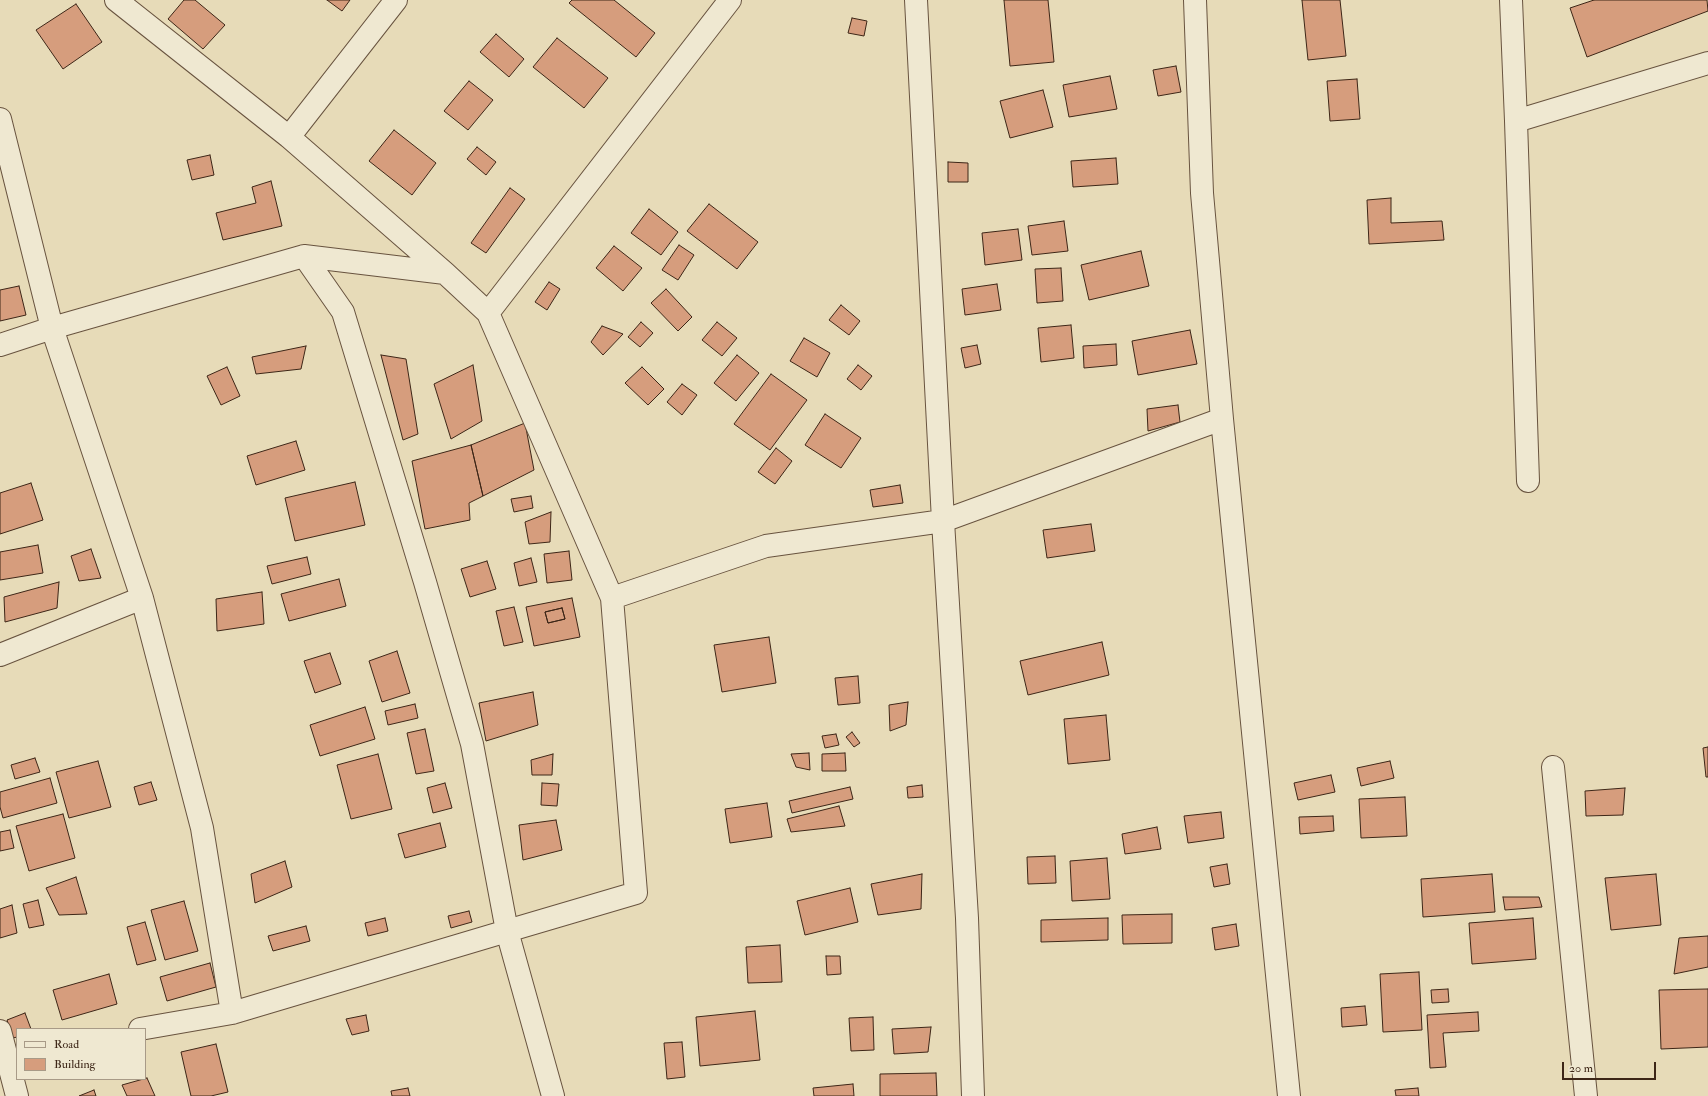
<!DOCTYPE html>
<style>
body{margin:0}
#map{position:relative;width:1708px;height:1096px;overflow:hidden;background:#e7dbb8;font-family:"IM FELL Double Pica",serif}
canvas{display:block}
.legend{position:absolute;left:16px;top:1028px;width:130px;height:52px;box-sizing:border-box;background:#efe8d1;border:1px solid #a89a87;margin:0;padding:5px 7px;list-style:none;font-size:12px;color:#3d2617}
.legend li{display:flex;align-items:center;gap:8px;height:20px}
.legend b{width:20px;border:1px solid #a89a87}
.scale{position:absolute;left:1562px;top:1062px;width:94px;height:18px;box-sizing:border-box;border:2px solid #3d2617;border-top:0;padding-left:5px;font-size:12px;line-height:14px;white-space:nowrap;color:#3d2617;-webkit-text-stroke:3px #efe8d1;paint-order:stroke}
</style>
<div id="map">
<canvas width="1708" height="1096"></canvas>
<ul class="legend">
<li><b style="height:5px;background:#efe8d1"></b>Road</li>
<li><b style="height:11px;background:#d69d7d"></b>Building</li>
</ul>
<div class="scale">20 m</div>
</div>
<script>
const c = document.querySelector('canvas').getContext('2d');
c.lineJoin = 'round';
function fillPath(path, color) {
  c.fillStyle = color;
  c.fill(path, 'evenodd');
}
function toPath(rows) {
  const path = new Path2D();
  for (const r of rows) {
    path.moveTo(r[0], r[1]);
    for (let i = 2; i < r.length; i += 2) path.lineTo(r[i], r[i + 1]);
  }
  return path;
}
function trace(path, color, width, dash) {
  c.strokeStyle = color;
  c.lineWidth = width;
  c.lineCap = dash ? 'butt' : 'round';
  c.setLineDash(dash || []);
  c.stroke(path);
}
const building = toPath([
 [184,0,195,0,225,25,203,49,168,19,184,0],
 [327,0,350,0,342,11,327,0],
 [572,0,614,0,655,33,636,57,569,3,572,0],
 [1004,0,1048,0,1054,62,1010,66,1004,0],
 [1302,0,1340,0,1346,56,1308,60,1302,0],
 [1594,0,1707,0,1708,11,1587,57,1570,8,1594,0],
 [76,4,102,42,63,69,36,30,76,4],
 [852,18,867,21,864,36,848,33,852,18],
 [496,34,524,59,509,77,480,52,496,34],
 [557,38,608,78,584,108,533,67,557,38],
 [1176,66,1181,92,1158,96,1153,70,1176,66],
 [1110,76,1117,109,1069,117,1063,85,1110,76],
 [1357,79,1360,119,1330,121,1327,81,1357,79],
 [469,81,493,100,468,130,444,111,469,81],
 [1043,90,1053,127,1010,138,1000,101,1043,90],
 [394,130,436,163,412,195,369,161,394,130],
 [477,147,496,162,486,175,467,159,477,147],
 [210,155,214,175,192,180,187,160,210,155],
 [1116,158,1118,184,1073,187,1071,161,1116,158],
 [948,162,968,163,968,182,948,182,948,162],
 [271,181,282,226,223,240,216,213,256,203,252,187,271,181],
 [510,188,525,199,486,253,471,243,510,188],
 [1391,198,1391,223,1442,221,1444,240,1369,244,1367,200,1391,198],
 [709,204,758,242,737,269,687,231,709,204],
 [649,209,678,232,661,255,631,233,649,209],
 [1064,221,1068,251,1032,255,1028,226,1064,221],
 [1018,229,1022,260,985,265,982,233,1018,229],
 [679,245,694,255,678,280,662,270,679,245],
 [614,246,642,268,623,291,596,268,614,246],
 [1141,251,1149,286,1089,300,1081,265,1141,251],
 [1061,268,1063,301,1037,303,1035,269,1061,268],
 [549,282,560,289,547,310,535,302,549,282],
 [997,284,1001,310,965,315,962,289,997,284],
 [19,286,26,315,0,321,0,290,19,286],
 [666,289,692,317,678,331,651,303,666,289],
 [841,305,860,321,849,335,829,320,841,305],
 [641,322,653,333,640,347,628,337,641,322],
 [717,322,737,338,722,356,702,340,717,322],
 [1071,325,1074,358,1041,362,1038,328,1071,325],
 [602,326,623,334,603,355,591,342,602,326],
 [1190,330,1197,364,1138,375,1132,341,1190,330],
 [804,338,830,353,817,377,790,361,804,338],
 [1116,344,1117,365,1084,368,1083,346,1116,344],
 [977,345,981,364,965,368,961,348,977,345],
 [306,346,301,369,256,374,252,357,306,346],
 [381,355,406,359,418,434,403,440,381,355],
 [737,355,759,373,736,401,714,383,737,355],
 [473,365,482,421,451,439,434,384,473,365],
 [858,365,872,376,861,390,847,379,858,365],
 [227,367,240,396,221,405,207,376,227,367],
 [642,367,664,389,648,405,625,383,642,367],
 [771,374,807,400,770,450,734,424,771,374],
 [682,384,697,395,682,415,667,402,682,384],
 [1178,405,1180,422,1148,431,1147,409,1178,405],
 [825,414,861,438,841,468,805,445,825,414],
 [525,423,534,470,483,496,471,445,525,423],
 [296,441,305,470,256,485,247,456,296,441],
 [471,445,483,496,469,503,470,520,425,529,412,461,471,445],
 [776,448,792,461,775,484,758,472,776,448],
 [355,482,365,525,295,541,285,498,355,482],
 [31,483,43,520,0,534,0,493,31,483],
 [900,485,903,503,873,507,870,490,900,485],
 [531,496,533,508,514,512,511,499,531,496],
 [551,512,550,542,529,544,525,522,551,512],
 [1091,524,1095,551,1047,558,1043,530,1091,524],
 [38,545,43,573,0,580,0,552,38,545],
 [91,549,101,578,79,581,71,556,91,549],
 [569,551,572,580,547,583,544,554,569,551],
 [307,557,311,574,272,584,267,566,307,557],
 [531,558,537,582,519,586,514,563,531,558],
 [487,561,496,589,470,597,461,569,487,561],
 [339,579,346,606,289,621,281,594,339,579],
 [59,582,57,608,5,622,4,597,59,582],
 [262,592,264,624,217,631,216,599,262,592],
 [572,598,580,637,534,646,526,607,572,598],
 [562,608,565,619,548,623,545,612,562,608],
 [514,607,523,642,504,646,496,611,514,607],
 [562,608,565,619,548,623,545,612,562,608],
 [769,637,776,683,722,692,714,645,769,637],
 [1102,642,1109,675,1028,695,1020,661,1102,642],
 [397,651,410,693,382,702,369,661,397,651],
 [330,653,341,684,315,693,304,661,330,653],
 [858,676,860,703,838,705,835,678,858,676],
 [533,692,538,725,486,741,479,703,533,692],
 [908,702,906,725,890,731,889,705,908,702],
 [415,704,418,718,388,725,385,711,415,704],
 [365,707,375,739,320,756,310,725,365,707],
 [1106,715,1110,760,1068,764,1064,719,1106,715],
 [425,729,434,771,416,774,407,733,425,729],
 [852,732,860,743,854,747,846,737,852,732],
 [836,734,839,745,825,748,822,736,836,734],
 [1708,747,1708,777,1706,777,1703,748,1708,747],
 [809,753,810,770,796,767,791,754,809,753],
 [845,753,846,771,822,771,822,754,845,753],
 [378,754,392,809,351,819,337,765,378,754],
 [553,754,552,775,532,775,531,760,553,754],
 [35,758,40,772,15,779,11,765,35,758],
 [98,761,111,807,69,818,56,772,98,761],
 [1390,761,1394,778,1361,786,1357,768,1390,761],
 [1331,775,1335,792,1298,800,1294,783,1331,775],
 [50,778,57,803,3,818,0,807,0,792,50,778],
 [151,782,157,800,139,805,134,787,151,782],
 [445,783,452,808,433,813,427,788,445,783],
 [542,783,559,784,557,806,541,805,542,783],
 [922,785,923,797,908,798,907,787,922,785],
 [850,787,853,799,792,813,789,801,850,787],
 [1625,788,1623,815,1586,816,1585,791,1625,788],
 [1405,797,1407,836,1361,838,1359,799,1405,797],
 [767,803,772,837,730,843,725,809,767,803],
 [839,806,845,826,791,832,787,819,839,806],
 [1221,812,1224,838,1188,843,1184,816,1221,812],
 [63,814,75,858,29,871,16,826,63,814],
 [1333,816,1334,831,1300,834,1299,817,1333,816],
 [556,820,562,850,523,860,519,825,556,820],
 [440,823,446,847,405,858,398,834,440,823],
 [1157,827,1161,849,1125,854,1122,834,1157,827],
 [10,830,14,848,0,851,0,832,10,830],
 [1055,856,1056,883,1028,884,1027,857,1055,856],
 [1107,858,1110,899,1072,901,1070,861,1107,858],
 [285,861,292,887,255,903,251,874,285,861],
 [1227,864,1230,884,1214,887,1210,867,1227,864],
 [922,874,921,909,878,915,871,884,922,874],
 [1492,874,1495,912,1423,917,1421,879,1492,874],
 [1656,874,1661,925,1611,930,1605,878,1656,874],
 [76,877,87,914,59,915,46,888,76,877],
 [850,888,858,922,805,935,797,901,850,888],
 [1503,897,1539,897,1542,907,1505,910,1503,897],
 [38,900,44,925,29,928,23,904,38,900],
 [184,901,198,951,165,960,151,910,184,901],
 [12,905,17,933,0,938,0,909,12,905],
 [469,911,472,922,451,928,448,916,469,911],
 [1172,914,1172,943,1123,944,1122,915,1172,914],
 [385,918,388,931,368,936,365,923,385,918],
 [1108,918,1108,940,1041,942,1041,920,1108,918],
 [1533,918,1536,959,1472,964,1469,923,1533,918],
 [145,922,156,960,137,965,127,927,145,922],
 [1236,924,1239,946,1215,950,1212,928,1236,924],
 [306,926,310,941,273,951,268,936,306,926],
 [1708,936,1708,967,1674,974,1679,938,1708,936],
 [780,945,782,982,748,983,746,947,780,945],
 [826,956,840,956,841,974,827,975,826,956],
 [210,963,216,987,167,1001,160,977,210,963],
 [1419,972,1422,1030,1383,1032,1380,974,1419,972],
 [109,974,117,1004,62,1020,53,990,109,974],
 [1448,989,1449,1002,1432,1003,1431,990,1448,989],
 [1708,989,1708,1047,1661,1049,1659,990,1708,989],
 [1365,1006,1367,1025,1342,1027,1341,1008,1365,1006],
 [755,1011,760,1060,700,1066,696,1017,755,1011],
 [1478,1012,1479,1031,1443,1033,1446,1067,1430,1068,1427,1015,1478,1012],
 [25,1013,31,1029,17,1029,17,1037,13,1038,7,1020,25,1013],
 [366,1015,369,1031,352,1035,346,1019,366,1015],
 [873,1017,874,1050,851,1051,849,1018,873,1017],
 [931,1027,928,1052,894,1054,892,1029,931,1027],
 [682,1042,685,1077,667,1079,664,1043,682,1042],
 [216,1044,228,1092,211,1096,191,1096,181,1052,216,1044],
 [936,1073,937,1096,880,1096,880,1074,936,1073],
 [147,1078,155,1096,127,1096,122,1085,147,1078],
 [853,1084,854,1096,814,1096,813,1088,853,1084],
 [408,1088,410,1096,392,1096,391,1091,408,1088],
 [1418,1088,1419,1096,1396,1096,1395,1090,1418,1088],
 [94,1090,96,1096,79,1096,94,1090]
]);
fillPath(building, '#d69d7d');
trace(building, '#3d2617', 1);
const street = toPath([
 [116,0,289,137,445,273],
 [916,0,943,521,967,918,973,1096],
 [1195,0,1202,193,1222,419,1289,1096],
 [1511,0,1516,121,1708,63],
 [0,119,52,328,0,345],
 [1516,121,1528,481],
 [289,137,396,0],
 [304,256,445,273,488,313,612,598],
 [488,313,730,0],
 [142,598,202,828,232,1013],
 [0,655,142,598,52,328,304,256,343,312,425,582,472,744,507,931,636,893,612,598,766,546,943,521,1222,419],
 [1553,767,1586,1096],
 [140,1029,232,1013,507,931,553,1096],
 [0,1031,17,1096]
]);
trace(street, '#68533f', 24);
trace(street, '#efe8d1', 22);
</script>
